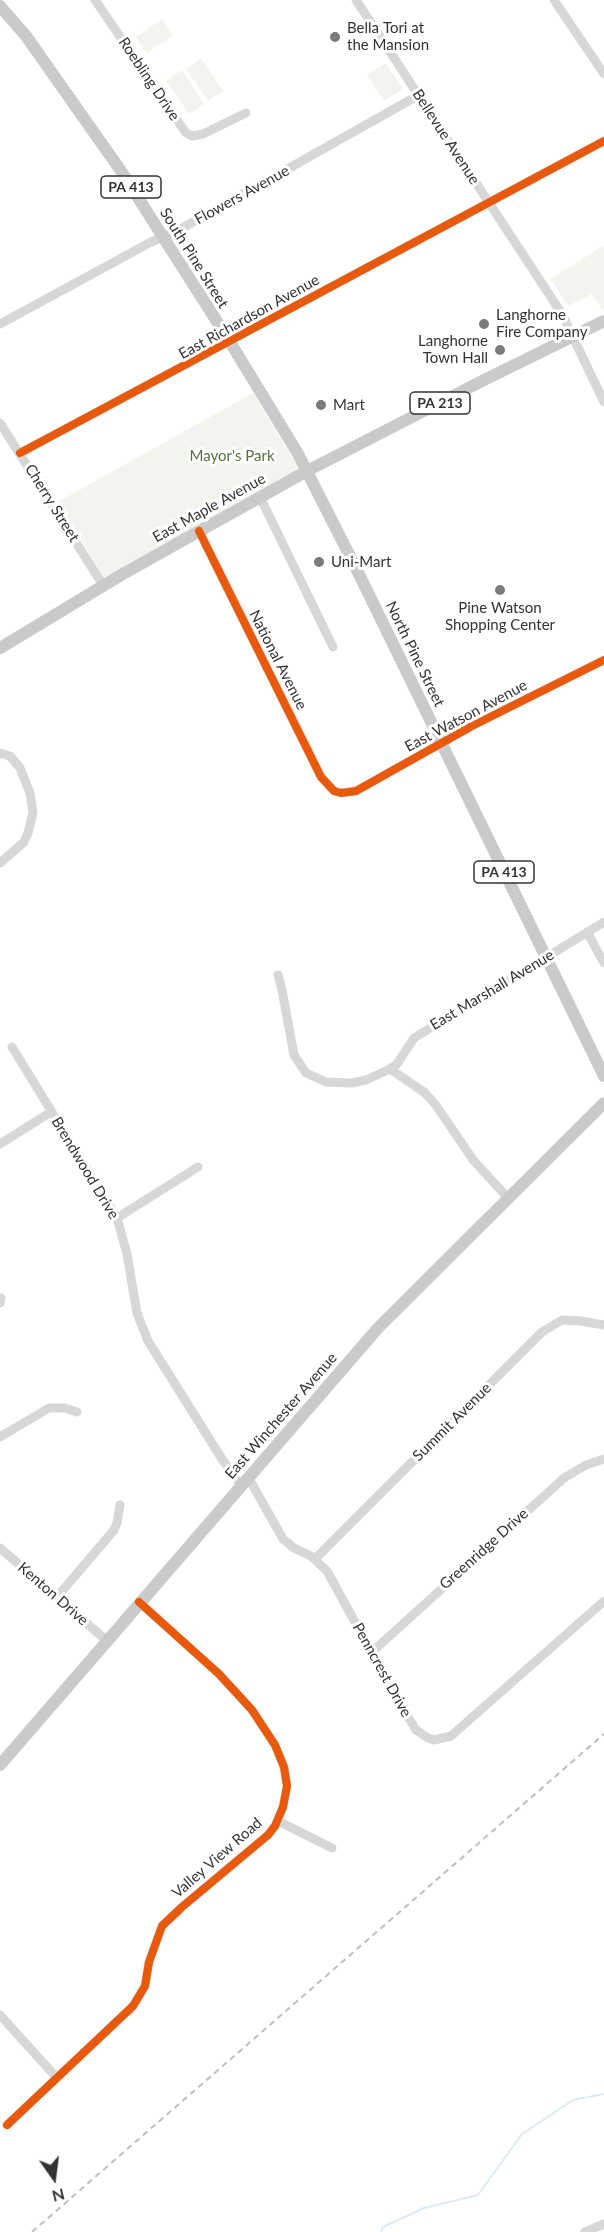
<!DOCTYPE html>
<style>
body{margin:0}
#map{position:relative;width:604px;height:2232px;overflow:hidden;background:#fff;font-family:Lato,sans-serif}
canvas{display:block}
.north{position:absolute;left:24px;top:2148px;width:60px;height:60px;-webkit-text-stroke:4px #fff;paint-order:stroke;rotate:166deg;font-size:16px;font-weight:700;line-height:24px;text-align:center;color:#333}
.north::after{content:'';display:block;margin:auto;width:21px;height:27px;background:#333;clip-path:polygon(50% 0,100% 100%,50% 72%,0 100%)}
</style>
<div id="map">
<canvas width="604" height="2232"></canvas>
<div class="north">N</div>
</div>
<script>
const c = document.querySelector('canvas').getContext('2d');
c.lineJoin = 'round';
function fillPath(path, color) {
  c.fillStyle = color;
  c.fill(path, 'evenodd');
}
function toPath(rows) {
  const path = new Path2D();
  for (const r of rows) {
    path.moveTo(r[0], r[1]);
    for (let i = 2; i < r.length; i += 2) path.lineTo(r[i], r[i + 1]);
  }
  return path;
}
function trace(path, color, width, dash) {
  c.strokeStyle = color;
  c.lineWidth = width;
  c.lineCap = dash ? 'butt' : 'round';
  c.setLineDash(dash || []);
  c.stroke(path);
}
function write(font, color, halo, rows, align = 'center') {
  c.font = font + ' Lato,sans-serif';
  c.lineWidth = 6;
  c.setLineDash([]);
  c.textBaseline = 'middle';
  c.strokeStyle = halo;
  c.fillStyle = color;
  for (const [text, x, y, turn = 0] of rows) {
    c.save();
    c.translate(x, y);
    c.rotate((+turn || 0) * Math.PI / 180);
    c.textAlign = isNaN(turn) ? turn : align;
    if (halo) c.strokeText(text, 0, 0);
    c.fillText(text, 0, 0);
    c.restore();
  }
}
fillPath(toPath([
 [162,19,173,35,147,53,136,37],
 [201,58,223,91,208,101,186,69],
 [386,63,403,89,384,101,367,75],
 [182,70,204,104,189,114,166,81],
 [604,245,604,312,592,294,568,306,551,279],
 [253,393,297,466,295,473,104,577,58,502]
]), '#f1f5ed');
trace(toPath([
 [381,2232,383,2227,424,2208,478,2195,522,2134,573,2100,604,2094]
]), '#ddebf3', 2);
trace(toPath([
 [95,0,186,133,192,136,203,134,246,113],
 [356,0,562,314,604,402],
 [554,0,604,74],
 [0,324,151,242,179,230,419,95],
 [0,423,103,585],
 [20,453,604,141],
 [260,497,333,647],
 [199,531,321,777,334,791,341,793,356,791,472,726,604,660],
 [0,753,10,756,20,768,30,793,33,812,28,833,24,842,0,863],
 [587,932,604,963],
 [278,975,282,990,294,1055,306,1073,326,1082,352,1083,366,1080,390,1069,424,1092,435,1104,474,1161,508,1198],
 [12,1047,117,1218,127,1254,137,1313,148,1341,222,1459,241,1485],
 [390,1069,397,1064,414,1038,604,922],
 [0,1144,51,1112],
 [117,1218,198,1167],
 [0,1303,1,1298],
 [0,1437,49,1408,65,1408,77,1412],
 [248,1477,283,1539,294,1548,311,1556,327,1571,399,1702,416,1730,428,1738,434,1740,451,1736,604,1601],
 [0,1548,106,1640],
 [315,1559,542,1332,562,1320,581,1321,604,1325],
 [57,1597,114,1530,117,1523,120,1505],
 [372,1652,564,1478,586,1465,604,1459],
 [278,1821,332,1848],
 [0,2015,57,2078],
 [7,2125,133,2006,145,1986,149,1962,162,1926,182,1907,268,1835,275,1826,283,1807,287,1786,284,1767,275,1745,252,1710,219,1674,139,1602],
 [585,2232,604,2224]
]), '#d7d7d7', 9);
trace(toPath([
 [0,6,26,36,121,171,230,342,297,452,355,566,604,1076],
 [0,648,121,575,307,471,482,381,604,321],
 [0,1765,378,1328,604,1103]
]), '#cacaca', 12);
trace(toPath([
 [32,2232,604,1734]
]), '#bebebe', 2, [6, 4.5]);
trace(toPath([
 [20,453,604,141],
 [199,531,321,777,334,791,341,793,356,791,472,726,604,660],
 [7,2125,133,2006,145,1986,149,1962,162,1926,182,1907,268,1835,275,1826,283,1807,287,1786,284,1767,275,1745,252,1710,219,1674,139,1602]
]), '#e8590c', 8);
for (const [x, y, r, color] of [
 [335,37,6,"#7a7a7a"],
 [484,324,6,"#7a7a7a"],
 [500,350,6,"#7a7a7a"],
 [321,405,6,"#7a7a7a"],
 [319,562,6,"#7a7a7a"],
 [500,590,6,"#7a7a7a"]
]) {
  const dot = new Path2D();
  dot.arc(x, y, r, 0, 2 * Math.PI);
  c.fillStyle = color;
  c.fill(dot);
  trace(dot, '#fff', 2);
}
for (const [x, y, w] of [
 [131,187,60],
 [440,403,60],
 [504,872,60]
]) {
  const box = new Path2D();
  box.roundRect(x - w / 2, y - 11, w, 22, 4.5);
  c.fillStyle = '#fff';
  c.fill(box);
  trace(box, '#333', 1.5);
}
write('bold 14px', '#333', null, [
 ["PA 413",131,187],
 ["PA 213",440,403],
 ["PA 413",504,872]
]);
write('15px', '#333', '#fff', [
 ["Bella Tori at",347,28],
 ["the Mansion",347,45],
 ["Langhorne",496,315],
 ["Fire Company",496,332],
 ["Langhorne",488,341,"right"],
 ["Town Hall",488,358,"right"],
 ["Mart",333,405],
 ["Uni-Mart",331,562],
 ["Pine Watson",500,608,"center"],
 ["Shopping Center",500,625,"center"]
], 'left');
write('15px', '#333', '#fff', [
 ["Roebling Drive",149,79,56],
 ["Bellevue Avenue",446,137,57],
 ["Flowers Avenue",242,195,-29],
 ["South Pine Street",194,258,58],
 ["East Richardson Avenue",249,317,-29],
 ["Cherry Street",52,503,58],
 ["East Maple Avenue",209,508,-29],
 ["North Pine Street",415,654,64],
 ["National Avenue",278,660,63],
 ["East Watson Avenue",466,716,-28],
 ["East Marshall Avenue",492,990,-31],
 ["Brendwood Drive",85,1168,59],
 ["East Winchester Avenue",281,1416,-49],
 ["Summit Avenue",452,1422,-45],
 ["Greenridge Drive",484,1549,-42],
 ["Kenton Drive",53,1594,41],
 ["Penncrest Drive",382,1670,61],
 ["Valley View Road",217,1858,-41]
]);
write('15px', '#56703f', '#fff', [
 ["Mayor's Park",232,456]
]);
</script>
